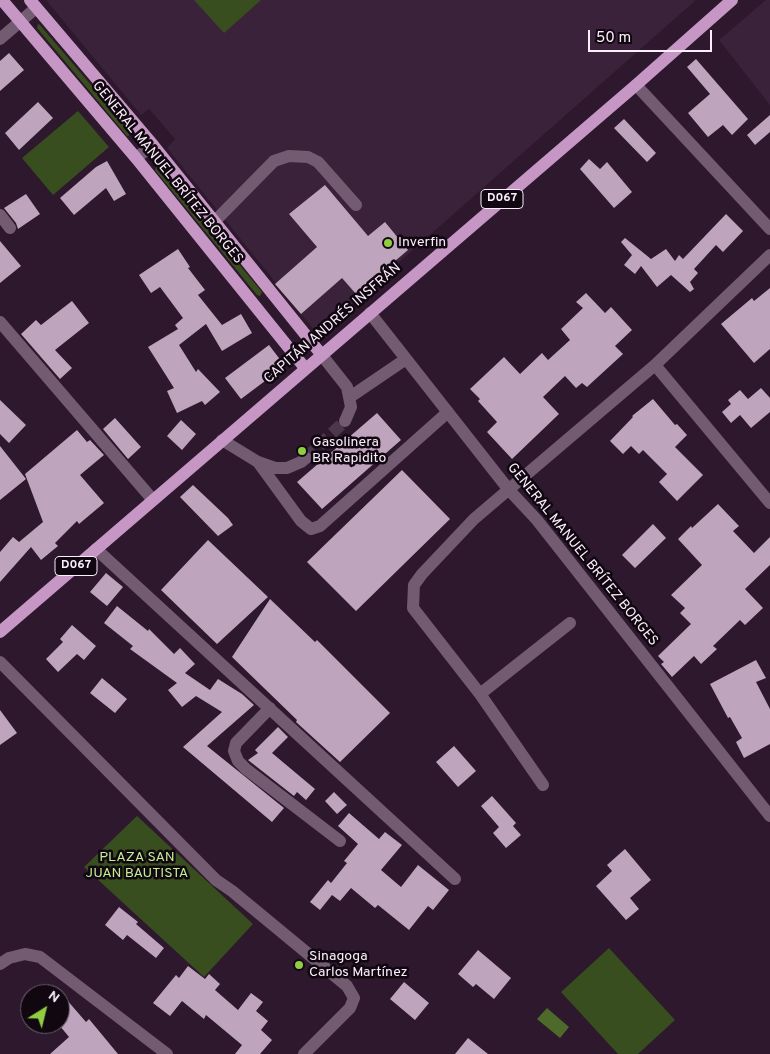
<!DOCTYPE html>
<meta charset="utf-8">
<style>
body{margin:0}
#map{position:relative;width:770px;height:1054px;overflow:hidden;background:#2d182d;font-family:Overpass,sans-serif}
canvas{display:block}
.north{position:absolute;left:20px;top:984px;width:50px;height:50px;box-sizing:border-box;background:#100710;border:1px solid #6e636e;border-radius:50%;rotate:36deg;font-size:14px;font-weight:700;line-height:20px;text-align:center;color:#fceefc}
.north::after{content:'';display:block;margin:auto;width:18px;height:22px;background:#90cd41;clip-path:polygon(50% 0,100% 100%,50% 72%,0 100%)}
.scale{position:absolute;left:588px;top:30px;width:124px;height:22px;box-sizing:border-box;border:2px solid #fceefc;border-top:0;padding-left:6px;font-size:15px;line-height:18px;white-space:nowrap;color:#fceefc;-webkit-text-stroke:4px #100710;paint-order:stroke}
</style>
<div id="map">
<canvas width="770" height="1054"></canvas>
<div class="north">N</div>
<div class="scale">50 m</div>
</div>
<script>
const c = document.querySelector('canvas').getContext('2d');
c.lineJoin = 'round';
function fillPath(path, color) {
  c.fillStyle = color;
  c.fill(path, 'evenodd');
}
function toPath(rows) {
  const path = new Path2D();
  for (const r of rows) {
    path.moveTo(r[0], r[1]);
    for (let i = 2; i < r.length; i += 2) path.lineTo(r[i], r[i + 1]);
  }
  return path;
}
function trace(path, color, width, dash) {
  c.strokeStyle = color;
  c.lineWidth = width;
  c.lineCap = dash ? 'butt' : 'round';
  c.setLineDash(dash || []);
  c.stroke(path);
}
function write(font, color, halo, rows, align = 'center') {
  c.font = font + ' Overpass,sans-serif';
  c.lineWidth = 5;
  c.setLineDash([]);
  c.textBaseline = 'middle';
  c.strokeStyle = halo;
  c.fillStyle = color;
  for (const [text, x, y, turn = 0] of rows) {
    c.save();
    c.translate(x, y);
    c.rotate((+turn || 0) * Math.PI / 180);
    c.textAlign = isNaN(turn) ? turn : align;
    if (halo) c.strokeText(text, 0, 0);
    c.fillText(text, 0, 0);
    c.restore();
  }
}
fillPath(toPath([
 [46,0,696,0,321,331,314,330,167,148,175,139,149,109,141,115],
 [766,0,770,0,770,105,719,40]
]), '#3b223b');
fillPath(toPath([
 [194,0,261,0,224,33],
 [38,24,40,25,131,132,131,135,127,136,37,28],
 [78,111,109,147,53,195,22,158],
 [157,166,159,167,262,292,260,296,257,295,155,170],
 [137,816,253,924,204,977,84,867],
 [609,948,675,1020,638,1054,618,1054,561,992]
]), '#384e1e');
fillPath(toPath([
 [547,1008,569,1027,560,1038,537,1019]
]), '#4d6a2b');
fillPath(toPath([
 [9,53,24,70,0,91,0,61],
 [696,59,748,119,732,135,723,125,708,137,688,113,710,94,687,67],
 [38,102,53,118,19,150,5,133],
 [770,115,770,132,755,145,747,135],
 [624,119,656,153,647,162,614,128],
 [589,159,600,169,607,162,632,192,614,208,580,169],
 [107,161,126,194,114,201,106,188,74,215,60,198,96,167],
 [325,185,368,236,385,222,408,250,356,294,342,278,301,314,275,284,317,247,289,214],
 [26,194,40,214,18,229,16,223,4,208],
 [726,214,743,231,723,252,716,245,694,269,698,273,690,282,694,289,690,292,671,275,657,287,641,266,635,274,624,265,632,255,621,242,625,238,651,259,666,249,675,261,679,255,683,259],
 [0,241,21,266,0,283],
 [178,249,190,267,188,268,205,290,198,295,222,325,241,314,252,333,222,351,206,324,179,345,196,372,198,369,220,392,205,405,202,401,177,413,167,391,174,388,148,347,178,329,175,325,183,318,160,287,151,293,139,275],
 [770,288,770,349,754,363,721,324,752,298,754,301],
 [586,293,605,313,611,307,632,330,615,346,623,354,587,387,582,383,576,388,565,376,543,397,559,414,512,459,487,432,497,422,478,401,480,399,470,389,504,357,520,374,542,353,548,360,570,340,561,329,583,308,576,302],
 [72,301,89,323,55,350,72,368,60,379,21,334,36,320,41,325],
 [269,345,285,366,241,399,225,378],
 [761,388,770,398,770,412,751,428,740,415,731,423,722,412,731,404,728,400,740,390,748,399],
 [653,399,675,425,677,424,687,435,675,447,703,475,677,501,659,482,667,474,643,450,639,454,631,446,623,454,610,441,633,417,632,416],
 [0,400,26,425,9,443,0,434],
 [377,413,401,440,322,509,297,482],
 [115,418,141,447,128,459,103,429],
 [181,420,196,434,182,450,167,436],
 [77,430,87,442,90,440,104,455,80,475,104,503,79,524,77,521,55,543,58,546,41,560,31,547,0,582,0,552,13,537,19,542,43,522,25,474],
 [0,446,26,479,0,500],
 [402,470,450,519,356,611,307,562],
 [193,485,228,518,233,525,218,536,180,497],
 [718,504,739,526,733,531,754,553,770,537,770,565,745,589,763,608,745,625,740,620,713,646,717,649,701,664,694,656,672,677,661,664,664,662,658,656,691,624,680,613,685,608,671,595,702,565,678,539,691,526,692,528],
 [653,524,666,538,635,568,622,555],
 [208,540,268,597,217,644,161,590],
 [106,573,123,587,107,606,90,592],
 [270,599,315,642,317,640,390,713,340,762,296,722,297,720,232,657],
 [117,606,148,631,149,629,174,654,180,648,195,664,185,673,210,690,218,679,242,694,254,705,207,746,284,808,272,822,183,747,222,712,196,696,182,707,168,690,177,683,130,649,133,646,104,623],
 [72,625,96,646,84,660,77,654,58,672,46,659,63,642,60,639],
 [756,660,766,678,756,682,770,709,770,744,744,758,736,742,742,738,730,717,728,718,710,684],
 [102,678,127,699,115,713,90,693],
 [0,710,17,733,0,745],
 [278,727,288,737,272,753,315,789,306,800,297,792,294,796,248,760,258,753,255,750],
 [454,746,476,771,458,787,436,762],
 [334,792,347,805,337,814,325,801],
 [492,796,516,823,513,826,521,835,506,848,493,833,499,827,481,806],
 [349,813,379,839,385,832,402,845,381,870,401,887,418,865,449,890,433,910,428,906,409,930,378,905,375,908,351,888,340,901,332,895,320,910,310,902,328,880,331,883,347,863,344,861,358,844,338,826],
 [625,849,651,880,630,898,639,909,626,920,596,886,612,871,607,865],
 [119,907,138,922,136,924,164,948,156,958,127,935,123,940,105,925],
 [478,950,511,978,494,999,476,984,473,987,458,974],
 [188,966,205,979,209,974,220,984,215,990,238,1010,251,993,263,1002,256,1011,268,1021,261,1030,272,1040,260,1054,235,1054,242,1045,206,1015,204,1019,182,1001,170,1016,153,1003,176,975,179,978],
 [404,982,429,1003,415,1020,390,999],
 [60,992,86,1022,89,1019,118,1054,50,1054,69,1037,60,1026],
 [468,1038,488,1054,455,1054]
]), '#bfa4be');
trace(toPath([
 [306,458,345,421]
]), '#4c384c', 12, [12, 6]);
trace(toPath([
 [0,39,36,8],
 [636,85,770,229],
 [136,158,153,145],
 [0,215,10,228],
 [215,221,274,161,289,156,308,157,318,162,356,205],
 [370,313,509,490,537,520,770,816],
 [0,322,153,500],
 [321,354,347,387,351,407,345,421],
 [655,365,770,503],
 [350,397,406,359],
 [222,440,258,462,275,468,287,468,301,462,306,458],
 [258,462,301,521,311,529,320,526,448,412],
 [96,549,455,879],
 [0,662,216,880,232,891,347,986,354,998,350,1008,304,1054],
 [480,694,570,623],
 [270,708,236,743,234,751,238,761,246,769,340,841],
 [543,785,480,694,413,608,414,585,422,574,474,519,655,365,770,255],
 [0,964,9,958,25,954,40,957,167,1054]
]), '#735c72', 12);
trace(toPath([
 [2,0,136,158,305,368],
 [30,0,153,145,321,354],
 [0,632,636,85,732,0]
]), '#c697c4', 12);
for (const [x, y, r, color] of [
 [388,243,5,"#90cd41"],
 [302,451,5,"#90cd41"],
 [299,965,5,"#90cd41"]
]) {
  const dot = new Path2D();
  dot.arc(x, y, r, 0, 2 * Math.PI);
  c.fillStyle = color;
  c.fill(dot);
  trace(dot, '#100710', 2);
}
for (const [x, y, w] of [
 [502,199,42],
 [76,566,42]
]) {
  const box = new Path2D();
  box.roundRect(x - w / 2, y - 9.5, w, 19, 4);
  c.fillStyle = '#100710';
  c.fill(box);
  trace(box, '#fceefc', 1);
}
write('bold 12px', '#fceefc', null, [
 ["D067",502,199],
 ["D067",76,566]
]);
write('14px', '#fceefc', '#100710', [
 ["GENERAL MANUEL BRÍTEZ BORGES",167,173,51],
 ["CAPITÁN ANDRÉS INSFRÁN",333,324,-41],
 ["GENERAL MANUEL BRÍTEZ BORGES",582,555,51]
]);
write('14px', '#fceefc', '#100710', [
 ["Inverfin",398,243],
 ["Gasolinera",312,443],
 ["BR Rapidito",312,459],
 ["Sinagoga",309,957],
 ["Carlos Martínez",309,973]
], 'left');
write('14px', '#c1ee94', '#100710', [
 ["PLAZA SAN",137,858],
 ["JUAN BAUTISTA",137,874]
]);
</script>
